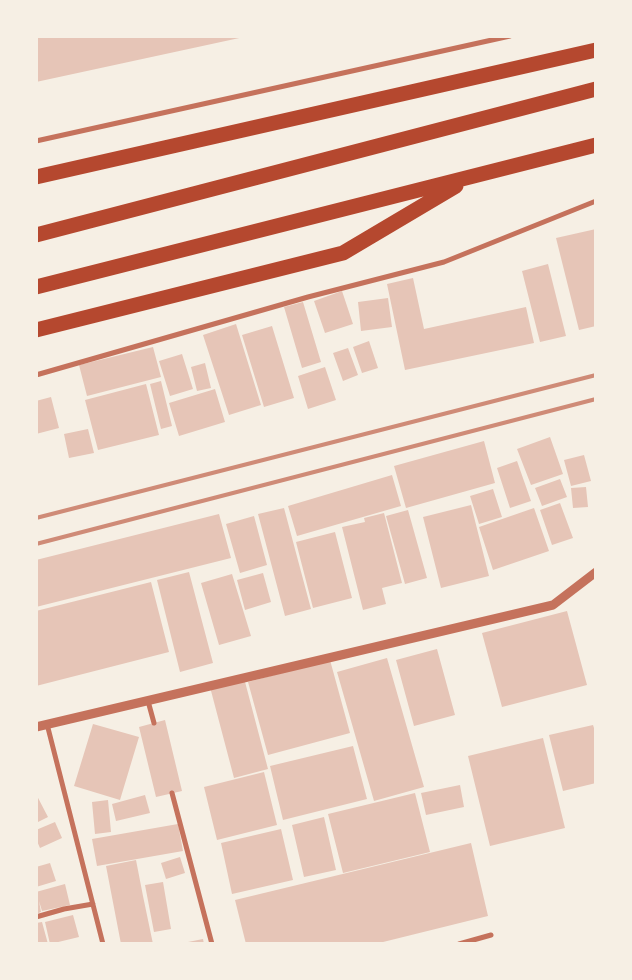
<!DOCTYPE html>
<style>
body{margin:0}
#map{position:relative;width:632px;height:980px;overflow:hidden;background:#f6efe4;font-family:"Source Sans 3",sans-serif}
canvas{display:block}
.frame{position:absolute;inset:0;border:38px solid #f6efe4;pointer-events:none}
</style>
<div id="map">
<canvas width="632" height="980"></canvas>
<div class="frame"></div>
</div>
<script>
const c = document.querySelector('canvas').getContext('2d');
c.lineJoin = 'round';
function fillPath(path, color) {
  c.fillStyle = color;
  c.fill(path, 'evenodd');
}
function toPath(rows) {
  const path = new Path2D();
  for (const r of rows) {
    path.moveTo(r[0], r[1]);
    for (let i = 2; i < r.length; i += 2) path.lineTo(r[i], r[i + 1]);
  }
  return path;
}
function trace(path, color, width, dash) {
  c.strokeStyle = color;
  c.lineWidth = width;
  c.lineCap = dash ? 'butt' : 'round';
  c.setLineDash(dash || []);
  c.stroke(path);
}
fillPath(toPath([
 [36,36,244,36,244,37,36,82],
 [596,229,596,326,579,330,556,238],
 [548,264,566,336,540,342,522,271],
 [413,278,424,329,526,307,534,343,405,370,387,284],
 [342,291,353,324,325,333,314,301],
 [388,298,392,327,361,331,358,302],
 [303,302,321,362,302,368,284,307],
 [236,324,261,405,229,415,203,335],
 [272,326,294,398,264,407,242,335],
 [369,341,378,368,362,373,353,347],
 [153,347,161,377,87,396,79,365],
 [348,348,358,375,343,381,333,353],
 [182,354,193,389,170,396,159,361],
 [205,363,211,388,197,391,191,367],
 [325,367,336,400,308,409,298,376],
 [161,381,172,426,161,429,150,384],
 [146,384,159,435,98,450,85,400],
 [215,389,225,422,179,436,169,403],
 [51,397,59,428,36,434,36,401],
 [88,429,94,453,69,458,64,434],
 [550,437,563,474,531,485,517,449],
 [484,441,495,483,406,508,394,466],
 [584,455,591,481,571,486,564,460],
 [517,461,531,501,510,508,497,468],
 [392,475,401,506,297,536,288,506],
 [560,479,567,497,542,506,535,488],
 [586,487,588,507,573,508,571,488],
 [493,489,502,517,479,524,470,496],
 [560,503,573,538,552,545,540,510],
 [471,505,489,576,441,588,423,517],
 [284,508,311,609,285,616,258,514],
 [534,508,549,551,493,570,479,527],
 [408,510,427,578,405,584,386,516],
 [384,513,402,583,382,588,386,604,363,610,342,527,365,522,364,518],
 [219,514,231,558,36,607,36,560],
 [254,516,267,565,240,573,226,524],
 [335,532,352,598,313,608,296,542],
 [189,572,213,663,180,672,157,580],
 [263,573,271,602,245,610,237,580],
 [232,574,251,636,219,645,201,583],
 [151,582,169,652,36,686,36,611],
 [567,611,587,685,502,707,482,633],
 [437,649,455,715,414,726,396,660],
 [387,658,424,787,374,801,337,672],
 [330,660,350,733,268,755,248,682],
 [244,678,268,769,234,778,210,687],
 [165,720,182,791,156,797,139,727],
 [93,724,139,737,120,800,74,786],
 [593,725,596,734,596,783,563,791,549,735],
 [543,738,565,828,490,846,468,756],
 [353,746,367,799,283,820,270,766],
 [264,772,277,825,217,840,204,787],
 [460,785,464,807,426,815,421,793],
 [415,793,430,852,343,873,328,814],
 [36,794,48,817,36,823],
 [145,795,150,813,116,821,112,804],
 [108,800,111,832,95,834,92,802],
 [324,817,336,870,304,877,292,825],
 [55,822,62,838,40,848,36,839,36,830],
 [178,824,183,851,97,866,92,839],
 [281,829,293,880,232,894,221,843],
 [471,843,488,916,375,944,246,944,235,900],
 [180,857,185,873,166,879,161,863],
 [136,860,143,896,153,944,121,944,106,866],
 [50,863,56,881,36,887,36,867],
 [163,882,171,929,154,932,145,885],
 [65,884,70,905,42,911,39,901,41,912,36,914,36,892],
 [73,915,79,937,50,944,45,922],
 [42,922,48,944,36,944,36,923],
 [203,939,204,944,183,944,183,943]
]), '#e6c5b7');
trace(toPath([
 [36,141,510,36],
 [36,375,308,297,444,262,596,201],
 [148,701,154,723],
 [47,724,103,944],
 [172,793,212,944],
 [36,917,64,909,93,904],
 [459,944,491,935]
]), '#c5725c', 5);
trace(toPath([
 [36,727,553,605,596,572]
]), '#c5725c', 9);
trace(toPath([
 [36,177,596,50],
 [36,235,596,89],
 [36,287,596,145],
 [36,330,343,253,456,186]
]), '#b5482f', 15);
trace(toPath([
 [36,518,596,375],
 [36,544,596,399]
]), '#cf8b77', 4);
</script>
